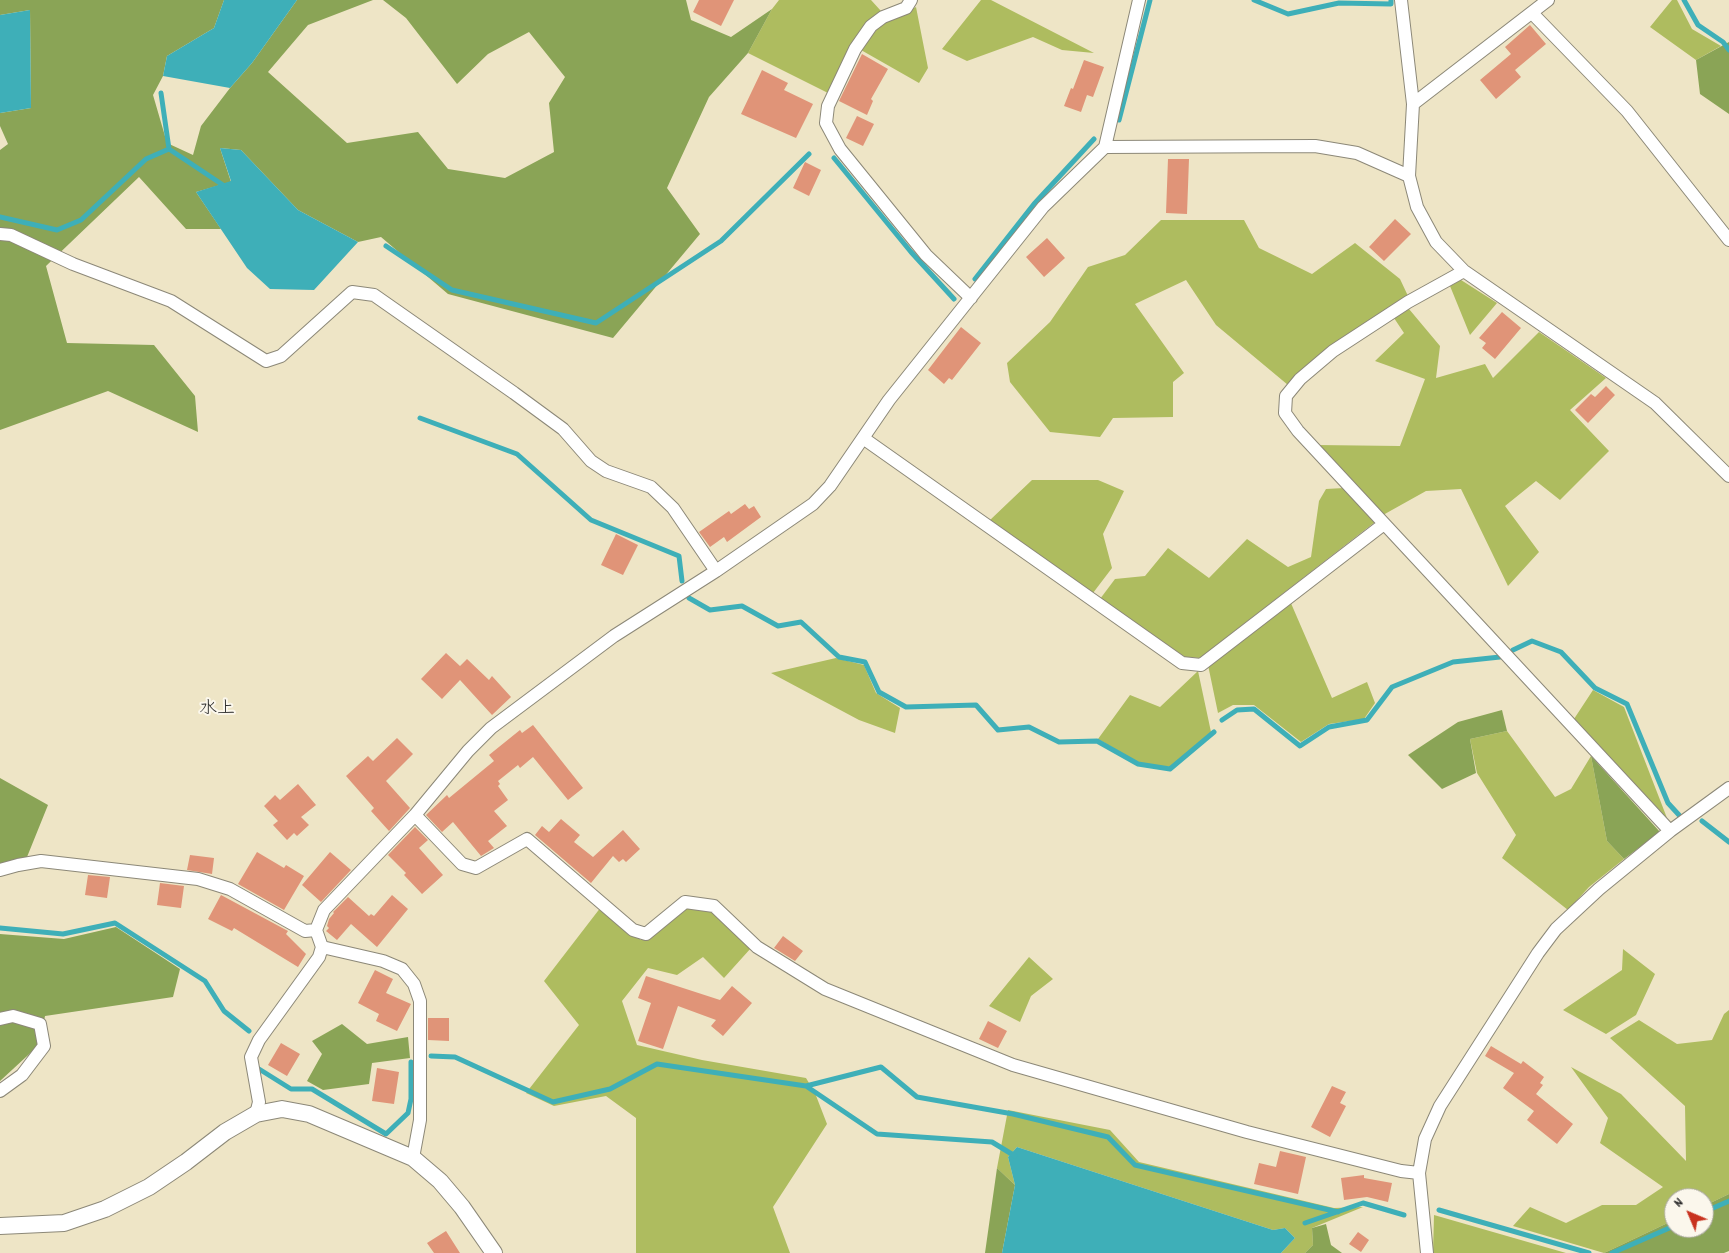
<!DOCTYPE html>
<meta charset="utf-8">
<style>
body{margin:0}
#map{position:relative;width:1729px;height:1253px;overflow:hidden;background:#eee5c6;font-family:Dekko,sans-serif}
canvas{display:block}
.north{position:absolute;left:1664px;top:1188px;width:50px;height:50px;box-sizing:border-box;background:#fbf7ec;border:1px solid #a8a59f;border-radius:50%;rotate:315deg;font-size:14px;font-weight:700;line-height:20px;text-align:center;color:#2b2b2b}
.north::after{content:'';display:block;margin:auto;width:18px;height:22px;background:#c8321e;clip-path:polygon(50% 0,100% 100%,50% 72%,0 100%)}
</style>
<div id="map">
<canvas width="1729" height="1253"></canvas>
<div class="north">N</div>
</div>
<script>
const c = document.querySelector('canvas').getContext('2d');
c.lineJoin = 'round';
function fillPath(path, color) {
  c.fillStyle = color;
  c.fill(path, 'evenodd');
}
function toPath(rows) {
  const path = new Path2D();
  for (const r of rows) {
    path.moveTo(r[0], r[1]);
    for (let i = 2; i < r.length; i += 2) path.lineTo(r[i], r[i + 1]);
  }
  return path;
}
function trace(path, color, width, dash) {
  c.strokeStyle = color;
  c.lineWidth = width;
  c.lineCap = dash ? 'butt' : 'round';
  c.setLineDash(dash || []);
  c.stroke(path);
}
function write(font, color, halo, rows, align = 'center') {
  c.font = font + ' Dekko,"Klee One",sans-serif';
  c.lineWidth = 4;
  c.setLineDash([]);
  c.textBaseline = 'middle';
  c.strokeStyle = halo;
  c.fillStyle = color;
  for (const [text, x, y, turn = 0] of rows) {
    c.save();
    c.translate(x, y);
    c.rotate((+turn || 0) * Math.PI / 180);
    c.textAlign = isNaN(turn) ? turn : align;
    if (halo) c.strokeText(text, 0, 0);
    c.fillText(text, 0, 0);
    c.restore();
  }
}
fillPath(toPath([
 [779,0,871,0,881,11,867,24,852,43,828,93,748,53,772,9],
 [981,0,991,0,1094,53,1062,50,1033,37,967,61,942,49],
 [1672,0,1677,0,1692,29,1721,46,1696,60,1650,27],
 [916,7,928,68,919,83,861,50,880,25],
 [1161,220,1244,220,1259,248,1312,274,1355,243,1400,279,1408,296,1288,385,1216,325,1186,280,1135,304,1184,373,1173,382,1173,417,1113,418,1100,437,1050,432,1010,382,1007,363,1050,322,1088,267,1125,255],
 [1461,280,1497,303,1470,335,1450,286],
 [1409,309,1440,346,1436,378,1485,364,1493,378,1539,332,1606,378,1570,410,1609,451,1560,500,1536,481,1505,506,1539,552,1508,586,1461,489,1426,491,1383,515,1317,445,1400,446,1425,379,1375,361,1404,333,1394,318],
 [1032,480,1098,480,1124,491,1103,534,1112,568,1093,593,989,521],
 [1344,488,1375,522,1200,658,1185,657,1100,599,1115,579,1145,576,1168,548,1209,578,1247,539,1288,567,1311,557,1319,501,1326,489],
 [1290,601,1332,698,1367,682,1375,703,1364,719,1329,724,1301,742,1254,705,1233,705,1218,713,1208,665],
 [836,658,864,665,876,693,900,708,895,733,859,720,771,673],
 [1198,671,1211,732,1170,767,1139,763,1098,739,1130,695,1160,707],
 [1593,690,1624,707,1667,818,1574,719],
 [1507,731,1555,797,1571,789,1591,756,1607,841,1624,859,1589,887,1568,910,1502,858,1516,835,1477,773,1470,739],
 [601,907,641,940,664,927,687,908,711,912,751,948,724,978,703,957,677,975,648,968,622,1001,637,1045,702,1060,806,1078,815,1093,827,1124,773,1207,790,1253,636,1253,636,1118,606,1096,554,1106,526,1093,579,1025,544,981],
 [1623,949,1655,974,1636,1015,1606,1034,1563,1010,1622,970],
 [1029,957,1053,979,1031,996,1020,1022,989,1006],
 [1729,1010,1729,1194,1704,1206,1704,1198,1674,1198,1674,1220,1604,1253,1513,1226,1530,1207,1566,1223,1602,1205,1636,1205,1663,1187,1600,1143,1608,1118,1571,1067,1621,1094,1686,1161,1685,1106,1610,1038,1639,1020,1677,1044,1712,1040,1724,1014],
 [1008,1110,1110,1130,1139,1162,1334,1208,1363,1207,1312,1228,1313,1245,1305,1253,1281,1253,1295,1238,1285,1228,1273,1230,1017,1147,1008,1157,1015,1185,997,1168],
 [1434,1215,1566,1253,1433,1253]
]), '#aebc5f');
fillPath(toPath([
 [0,0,224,0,214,28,167,56,163,76,153,95,167,143,193,155,201,126,230,88,252,63,297,0,373,0,308,25,268,72,347,143,418,132,448,169,505,178,554,152,549,103,565,77,529,32,488,54,457,84,406,18,383,0,686,0,691,20,731,37,772,9,748,53,709,97,667,188,700,234,613,338,448,294,381,237,358,242,298,210,241,150,220,148,231,182,196,192,221,229,186,229,139,177,46,266,67,343,154,345,195,396,198,432,108,391,0,430,0,150,8,144,0,126,0,113,31,108,30,10,0,15],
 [1729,42,1729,114,1700,94,1696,60],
 [1502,710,1507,731,1470,739,1476,773,1442,789,1408,755,1458,722],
 [1591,756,1660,832,1624,859,1607,841],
 [0,778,48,805,27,857,0,865],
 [116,927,180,969,173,997,45,1016,39,1045,0,1081,0,934,64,939],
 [342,1024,367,1044,408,1037,410,1058,372,1063,369,1084,323,1090,307,1081,322,1054,312,1041],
 [997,1168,1015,1185,1002,1253,985,1253],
 [1729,1194,1729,1251,1724,1253,1604,1253,1674,1220,1674,1228,1704,1228,1704,1206],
 [1326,1224,1331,1245,1342,1253,1305,1253,1313,1245,1312,1228]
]), '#8aa456');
fillPath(toPath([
 [224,0,297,0,252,63,230,88,163,76,167,56,214,28],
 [30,10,31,108,0,113,0,15],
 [220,148,241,150,298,210,358,242,314,290,270,289,247,268,196,192,231,181],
 [1017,1147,1273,1230,1285,1228,1295,1238,1281,1253,1002,1253,1015,1185,1008,1157]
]), '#3eafb8');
trace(toPath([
 [1254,0,1288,14,1339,3,1391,4,1391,0],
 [1684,0,1698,25,1723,42,1729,50],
 [161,93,169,149],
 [1119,120,1150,0],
 [834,158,911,252,954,299],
 [0,217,57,230,81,220,146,159,169,149,226,187],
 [386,246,452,290,596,323,721,241,809,154],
 [975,279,1034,204,1094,139],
 [420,418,517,454,591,520,679,556,682,581],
 [689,598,710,610,742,606,778,626,801,622,839,657,865,662,879,692,906,707,976,705,998,730,1029,727,1059,742,1097,741,1138,764,1170,769,1214,732],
 [1513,650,1532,641,1561,652,1595,688,1627,704,1668,803,1679,815],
 [1222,720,1237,710,1254,709,1300,746,1329,727,1367,720,1392,687,1453,662,1500,657],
 [1702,821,1729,842],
 [0,928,63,934,115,923,205,981,224,1011,249,1031],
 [431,1056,455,1057,553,1102,610,1089,657,1064,806,1086,877,1134,992,1142,1015,1156],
 [259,1069,291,1089,312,1089,386,1134,408,1113,411,1099,411,1062],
 [806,1086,881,1067,917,1097,1013,1114,1108,1137,1135,1165,1338,1212],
 [1439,1210,1589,1253],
 [1704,1212,1729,1201],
 [1305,1223,1363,1203,1404,1215],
 [1612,1253,1674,1226]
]), '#3eafb8', 5);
fillPath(toPath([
 [699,0,734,0,721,26,693,12],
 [1530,25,1546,44,1515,70,1521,77,1496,99,1480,80,1511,54,1505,47],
 [862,54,888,69,871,99,873,101,867,115,839,101],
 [1084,60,1104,67,1093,97,1087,95,1081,112,1064,106,1071,88,1073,89],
 [762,70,788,83,784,90,813,104,796,138,741,114],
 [857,116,874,124,863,146,846,138],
 [1168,159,1189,159,1187,214,1166,213],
 [805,162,821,170,809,196,793,188],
 [1395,219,1411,234,1384,261,1369,247],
 [1047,238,1065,258,1044,277,1026,257],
 [1502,312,1521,328,1495,359,1482,348,1486,343,1479,338],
 [961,327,981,343,952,380,949,378,944,384,928,370],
 [1606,386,1615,395,1588,423,1575,410,1591,394,1595,397],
 [745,504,749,509,754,506,761,517,727,542,724,537,710,547,699,532,729,511,731,514],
 [616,534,638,545,623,575,601,565],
 [446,653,460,666,467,659,489,680,492,676,511,697,492,715,460,680,442,699,421,679],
 [533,725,583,788,568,800,533,757,520,768,518,765,498,781,500,784,498,786,508,800,494,811,507,826,488,841,494,848,481,856,453,822,442,832,426,815,447,795,449,798,494,761,489,755,520,730,522,733],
 [397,738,413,754,386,781,410,808,389,831,371,811,374,808,346,776,368,756,373,761],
 [298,784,316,805,301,817,309,825,297,836,294,833,287,840,273,825,278,821,264,806,275,795,280,800],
 [561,819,580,835,574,842,593,857,623,830,640,849,626,862,623,859,619,862,613,856,591,883,535,835,542,826,549,832],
 [415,827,428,840,419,848,443,875,422,894,404,875,406,873,388,855],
 [257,852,284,868,286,865,304,876,284,910,238,884],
 [330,852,351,870,321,902,302,885],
 [190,855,214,858,212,874,187,870],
 [88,875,110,877,107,898,85,895],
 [160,883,184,886,181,908,157,905],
 [221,895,288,931,286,934,306,954,298,967,234,928,232,931,208,919],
 [392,895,408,909,377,947,351,924,337,940,326,931,329,928,327,926,329,919,334,913,333,912,348,897,369,916,371,914,374,916],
 [783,936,803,951,795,961,774,948],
 [375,970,393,979,386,993,411,1004,397,1031,376,1021,379,1014,358,1003],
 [646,976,720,1000,732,986,752,1003,723,1036,711,1026,716,1020,678,1006,663,1049,638,1041,651,1003,638,998],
 [428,1018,449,1018,449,1041,428,1040],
 [988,1021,1007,1031,998,1048,979,1039],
 [281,1043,300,1054,287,1076,268,1065],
 [1491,1046,1521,1064,1523,1061,1544,1077,1540,1083,1543,1085,1536,1094,1573,1124,1557,1144,1527,1120,1534,1111,1503,1088,1514,1073,1485,1056],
 [377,1068,399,1072,394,1104,372,1101],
 [1332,1086,1346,1092,1340,1103,1346,1106,1330,1137,1311,1127],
 [1280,1151,1306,1157,1298,1194,1254,1184,1259,1163,1276,1167],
 [1364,1175,1364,1178,1392,1183,1388,1202,1367,1197,1344,1200,1341,1178],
 [446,1231,460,1253,434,1253,427,1243],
 [1358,1232,1369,1240,1361,1252,1349,1244]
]), '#e09478');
const minor = toPath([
 [911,0,906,8,883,17,871,26,855,49,828,106,826,123,840,149,926,255,971,298],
 [1401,0,1413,104,1409,176,1417,207,1436,242,1464,271,1655,403,1729,476],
 [1532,13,1627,111,1729,240],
 [1413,104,1548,0],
 [1105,147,1315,146,1357,153,1409,176],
 [0,234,11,235,73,264,171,301,266,361,281,356,352,292,374,295,514,393,563,429,591,461,606,471,651,487,673,508,716,571],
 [1464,271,1408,302,1333,351,1300,379,1286,396,1285,413,1298,431,1670,831],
 [863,438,1182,663,1201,665,1384,524],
 [415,815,462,864,476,868,527,839,633,930,646,934,685,902,714,906,757,947,825,989,1013,1065,1247,1132,1401,1171,1419,1173],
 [0,870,18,865,41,861,198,879,230,889,305,931,316,930],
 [322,947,383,961,402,969,414,984,420,1001,420,1120,413,1158],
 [0,1019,13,1016,40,1024,44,1046,22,1075,0,1091],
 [256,1114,259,1102,251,1057,259,1040,319,957,322,947,316,930,324,910,415,815,468,751,491,728,614,636,716,571,813,504,830,486,889,400,1043,207,1105,147,1139,0],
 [1427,1253,1419,1173,1425,1139,1440,1106,1538,953,1556,929,1599,889,1670,831,1729,788]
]);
const tertiary = toPath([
 [0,1226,64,1223,105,1209,149,1187,186,1162,225,1132,256,1114,282,1109,309,1114,413,1158,440,1181,462,1207,494,1253]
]);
trace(minor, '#8c8878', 14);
trace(tertiary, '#8c8878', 18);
trace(minor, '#fff', 12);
trace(tertiary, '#fff', 16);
write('18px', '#2b2b2b', '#fbf7ec', [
 ["水上",217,711]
]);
</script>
